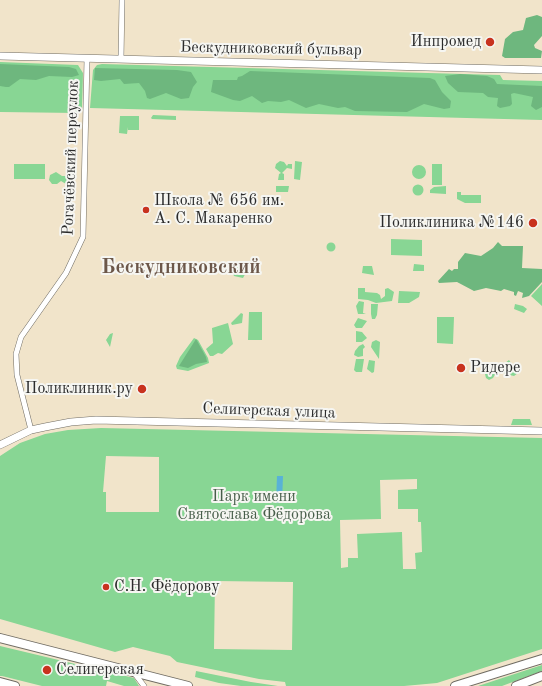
<!DOCTYPE html>
<meta charset="utf-8">
<style>
body{margin:0}
canvas{display:block;background:#f1e4ca}
</style>
<canvas width="542" height="686"></canvas>
<script>
const c = document.querySelector('canvas').getContext('2d');
c.lineJoin = 'round';
function fillPath(path, color) {
  c.fillStyle = color;
  c.fill(path, 'evenodd');
}
function toPath(rows) {
  const path = new Path2D();
  for (const r of rows) {
    if (r.length === 3) {
      path.moveTo(r[0] + r[2], r[1]);
      path.arc(r[0], r[1], r[2], 0, 2 * Math.PI);
      continue;
    }
    path.moveTo(r[0], r[1]);
    for (let i = 2; i < r.length; i += 2) path.lineTo(r[i], r[i + 1]);
  }
  return path;
}
function trace(path, color, width, dash) {
  c.strokeStyle = color;
  c.lineWidth = width;
  c.lineCap = dash ? 'butt' : 'round';
  c.setLineDash(dash || []);
  c.stroke(path);
}
function write(font, color, halo, rows, align = 'center') {
  c.font = font + ' "Old Standard TT",serif';
  c.lineWidth = 4;
  c.setLineDash([]);
  c.textBaseline = 'middle';
  c.strokeStyle = halo;
  c.fillStyle = color;
  for (const [text, x, y, turn = 0] of rows) {
    c.save();
    c.translate(x, y);
    c.rotate((+turn || 0) * Math.PI / 180);
    c.textAlign = isNaN(turn) ? turn : align;
    if (halo) c.strokeText(text, 0, 0);
    c.fillText(text, 0, 0);
    c.restore();
  }
}
fillPath(toPath([
 [0,62,78,65,83,73,82,110,77,113,0,112],
 [102,64,500,75,503,80,542,81,542,120,90,108,93,70,97,65],
 [153,115,176,116,176,120,152,119,151,118],
 [120,116,139,116,139,130,128,130,128,127,127,134,119,133],
 [280,161,284,162,287,166,288,164,292,164,292,169,287,168,282,173,284,174,284,180,278,180,279,174,281,173,275,168,276,164],
 [295,161,302,162,300,180,294,179],
 [14,164,45,164,45,179,14,179],
 [432,164,442,164,442,185,432,185],
 [419,172,7],
 [56,172,62,176,69,176,69,182,66,184,61,181,57,184,52,184,49,180,50,175],
 [418,190,5.5],
 [276,186,289,186,288,192,276,192],
 [446,186,446,194,430,193,430,190,434,187],
 [457,192,461,192,461,195,481,195,481,203,465,203,457,199],
 [391,239,422,240,422,256,391,255],
 [331,247,4.5],
 [414,264,424,265,424,271,413,271],
 [363,266,372,266,374,275,362,273],
 [236,267,248,269,243,278,234,276,231,269],
 [542,284,542,306,531,296],
 [358,288,365,288,365,292,377,293,380,295,381,299,385,296,385,289,388,288,394,292,392,301,376,303,368,300,358,299],
 [399,291,420,292,419,297,409,303,398,303],
 [359,301,364,302,363,313,366,314,358,314,356,306],
 [371,304,378,304,377,315,375,319,372,319,371,314],
 [515,304,523,306,527,309,524,313,514,309],
 [249,312,262,312,262,340,248,340],
 [241,313,243,314,242,323,232,325,231,323],
 [437,317,454,317,453,344,437,343],
 [358,318,367,321,362,328,356,328,354,325],
 [228,323,233,344,222,354,218,353,213,356,210,356,206,349,213,343,212,328],
 [356,331,362,332,367,338,362,342,356,342],
 [113,333,110,347,106,340,110,334],
 [194,338,198,340,208,358,209,363,188,371,177,369,176,366,180,357],
 [376,340,380,342,379,359,371,347,372,342],
 [363,344,365,347,363,349,363,356,358,357,354,355,355,351,359,346],
 [356,359,364,359,362,372,356,372,354,370],
 [369,360,375,361,374,372,372,373,367,369],
 [509,360,518,373,514,376,505,374,500,367],
 [491,367,497,371,493,378,489,380,486,378,484,370],
 [513,419,530,419,532,425,511,425],
 [101,428,542,438,542,649,437,683,404,686,286,686,285,682,259,679,177,662,170,656,133,647,115,652,0,619,0,456,20,443,45,434,68,430],
 [106,456,159,457,159,512,106,512,106,492,103,492],
 [417,479,417,489,398,490,398,509,418,509,418,522,421,522,422,552,415,553,416,569,403,569,402,532,357,534,358,558,348,558,348,567,341,568,340,520,381,519,380,480],
 [215,581,293,582,292,650,214,649],
 [0,646,134,678,139,686,124,686,107,681,106,686,42,686,2,676,0,676],
 [542,665,542,671,502,686,478,686],
 [196,671,251,682,278,686,241,686,219,683,195,677]
]), '#88d694');
fillPath(toPath([
 [537,15,542,17,542,36,534,45,535,48,542,51,541,58,505,58,502,56,505,39,513,32,523,30,526,18],
 [0,64,69,67,76,69,79,75,72,77,49,76,36,80,20,79,9,87,6,87,0,86],
 [95,68,177,70,191,72,197,82,193,87,189,98,181,99,166,93,150,99,147,98,145,91,139,83,124,84,120,79,101,81,94,80],
 [250,71,430,78,435,80,442,92,451,101,450,108,444,109,424,104,407,112,355,111,345,107,338,108,319,104,306,108,289,100,281,102,268,101,262,103,252,96,240,101,233,100,211,92,213,80,237,80,238,77,242,76],
 [460,74,487,76,494,79,497,84,542,86,542,107,536,110,531,106,533,97,514,93,511,94,512,104,510,106,500,108,497,106,498,98,488,97,483,93,458,92,448,83,445,76],
 [498,242,502,246,523,246,522,268,542,269,542,282,529,296,522,298,523,293,518,291,516,296,514,295,514,292,504,289,501,291,486,288,474,291,457,282,439,283,438,281,449,269,452,271,454,269,458,269,458,262,465,253,481,256,493,248],
 [196,339,206,357,207,362,196,364,188,368,179,366]
]), '#6eb77e');
fillPath(toPath([
 [277,476,283,476,282,503,276,503]
]), '#59b2d6');
const street = toPath([
 [121,59,122,0],
 [31,430,17,375,16,354,21,337,66,273,83,237,87,59],
 [135,674,144,686]
]);
const secondary = toPath([
 [0,56,542,70],
 [0,445,31,430,45,427,71,422,96,420,542,431]
]);
const primary = toPath([
 [0,638,188,686],
 [0,682,15,686],
 [455,686,542,659],
 [516,686,542,676]
]);
trace(street, '#706c63', 6);
trace(secondary, '#706c63', 8);
trace(primary, '#706c63', 10);
trace(street, '#fff', 5);
trace(secondary, '#fff', 7);
trace(primary, '#fff', 8);
for (const [x, y, r, color] of [
 [490,42,5,"#c8321e"],
 [146,210,4,"#c8321e"],
 [533,223,5,"#c8321e"],
 [461,368,5,"#c8321e"],
 [142,389,5,"#c8321e"],
 [106,587,4,"#c8321e"],
 [47,670,5,"#c8321e"]
]) {
  const dot = new Path2D();
  dot.arc(x, y, r, 0, 2 * Math.PI);
  c.fillStyle = color;
  c.fill(dot);
  trace(dot, '#f6f6f2', 1.5);
}
write('16px', '#2b2b2b', '#f6f6f2', [
 ["Инпромед",481,42,"right"],
 ["Школа № 656 им.",154,201],
 ["А. С. Макаренко",154,219],
 ["Поликлиника №146",524,223,"right"],
 ["Ридере",470,368],
 ["Поликлиник.ру",133,389,"right"],
 ["С.Н. Фёдорову",114,587],
 ["Селигерская",56,670]
], 'left');
write('16px', '#2b2b2b', '#f6f6f2', [
 ["Бескудниковский бульвар",271,49,1],
 ["Рогачёвский переулок",71,158,-88],
 ["Селигерская улица",269,411,2]
]);
write('16px', '#475e4a', '#f6f6f2', [
 ["Парк имени",254,497],
 ["Святослава Фёдорова",254,515]
]);
write('bold 20px', '#6c5749', '#f6f6f2', [
 ["Бескудниковский",181,268]
]);
</script>
